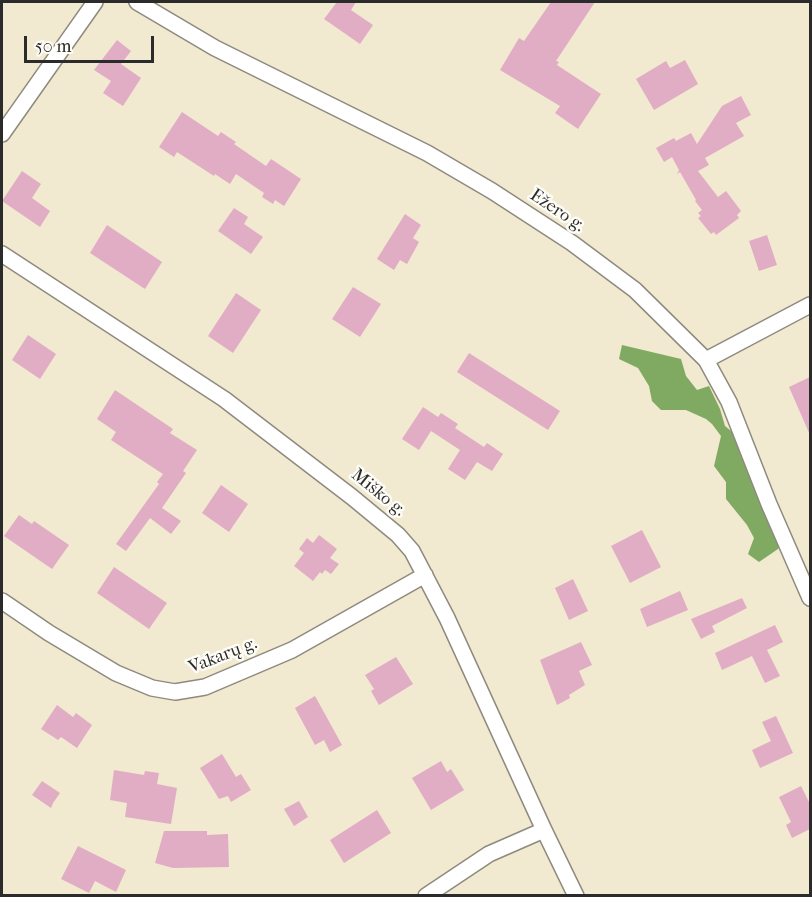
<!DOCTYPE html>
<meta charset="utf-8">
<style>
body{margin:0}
#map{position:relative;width:812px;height:897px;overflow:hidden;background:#f1e9d0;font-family:"IM FELL French Canon",serif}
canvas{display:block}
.frame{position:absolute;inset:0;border:3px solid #2b2b2b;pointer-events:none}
.scale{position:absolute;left:24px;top:36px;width:130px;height:27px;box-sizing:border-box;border:3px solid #2b2b2b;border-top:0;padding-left:8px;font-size:18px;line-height:21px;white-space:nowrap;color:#2b2b2b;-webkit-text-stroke:4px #fdfcf7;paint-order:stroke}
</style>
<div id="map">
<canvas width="812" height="897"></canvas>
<div class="frame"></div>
<div class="scale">50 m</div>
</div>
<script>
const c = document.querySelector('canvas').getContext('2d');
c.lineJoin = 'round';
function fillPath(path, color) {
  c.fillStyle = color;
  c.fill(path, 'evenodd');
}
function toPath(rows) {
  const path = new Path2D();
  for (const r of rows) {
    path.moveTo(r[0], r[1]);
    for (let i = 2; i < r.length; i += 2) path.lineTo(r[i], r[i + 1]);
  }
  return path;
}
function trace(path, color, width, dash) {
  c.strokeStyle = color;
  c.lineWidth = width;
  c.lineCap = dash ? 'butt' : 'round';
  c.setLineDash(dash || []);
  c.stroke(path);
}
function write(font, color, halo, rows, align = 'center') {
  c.font = font + ' "IM FELL French Canon",serif';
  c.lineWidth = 5;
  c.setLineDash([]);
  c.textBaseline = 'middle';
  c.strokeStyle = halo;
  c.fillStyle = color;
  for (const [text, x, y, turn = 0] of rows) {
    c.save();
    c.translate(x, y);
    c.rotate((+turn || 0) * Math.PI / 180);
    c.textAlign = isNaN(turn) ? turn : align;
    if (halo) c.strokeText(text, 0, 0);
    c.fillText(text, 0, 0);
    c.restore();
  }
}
fillPath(toPath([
 [622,345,681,359,686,376,697,390,709,386,720,409,725,426,736,435,781,542,778,549,759,562,748,554,754,538,747,525,726,499,726,482,714,466,721,436,712,424,706,419,686,410,661,410,652,401,649,386,638,368,619,359]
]), '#80aa61');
fillPath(toPath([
 [337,2,356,2,351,10,373,25,360,44,324,19],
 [551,2,595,2,556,61,559,62,557,65,601,94,578,129,555,113,560,106,500,70,519,38,524,41],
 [117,40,131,51,121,64,141,78,123,106,103,93,111,81,94,70],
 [685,60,698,84,654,110,636,79,666,61,670,68],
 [741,96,751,115,736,123,744,136,705,158,709,165,698,171,718,197,726,191,741,211,737,215,739,218,716,235,714,232,711,234,698,218,701,216,698,213,702,210,695,201,696,200,680,172,677,174,679,170,672,157,664,162,656,148,674,138,676,141,691,133,697,144,722,106],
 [182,112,218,136,221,132,236,142,234,144,266,166,271,159,301,179,284,206,275,200,273,204,262,197,264,193,236,174,230,184,215,174,214,176,177,152,174,157,159,147],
 [22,171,41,184,32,198,50,211,40,227,2,201],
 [234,208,248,217,244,224,263,237,251,254,218,231],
 [405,214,421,225,413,238,419,242,407,264,400,260,394,270,377,259],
 [107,225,162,262,145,289,90,253],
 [767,235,777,265,759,271,749,241],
 [353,287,381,304,360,337,332,319],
 [236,293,261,310,233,353,208,336],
 [28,335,56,354,40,379,12,360],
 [469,353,560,411,548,430,457,372],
 [810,377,810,435,789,387],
 [115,390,173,429,170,433,197,450,183,471,186,473,162,508,181,521,171,534,150,518,126,551,116,544,159,484,157,482,163,474,111,440,116,432,97,419],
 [423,407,438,417,441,413,458,424,455,428,484,447,487,443,503,454,492,471,477,462,465,480,448,469,460,450,431,431,419,450,402,439],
 [221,485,248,504,229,532,202,513],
 [19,515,32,524,34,521,69,545,52,569,4,536],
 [642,530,661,567,630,583,611,546],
 [319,535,337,549,330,558,339,564,331,574,325,570,322,574,320,572,313,581,294,566,304,553,299,549,307,538,313,543],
 [114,567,167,603,149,629,97,593],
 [573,579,588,611,569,620,555,588],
 [680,591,688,610,647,627,640,609],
 [742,598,747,608,712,626,715,632,701,639,691,619],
 [775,625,783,642,767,650,780,676,765,683,752,656,722,670,715,653],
 [581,642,592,665,579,671,585,685,569,695,570,698,557,705,540,660],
 [396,657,413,684,379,705,371,691,374,689,365,675],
 [315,696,342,745,330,752,324,740,315,745,295,708],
 [57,705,73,717,76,713,92,725,77,748,61,737,58,740,41,729],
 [776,716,793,753,760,768,752,750,771,741,762,722],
 [222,754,236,777,241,774,251,790,231,802,228,796,219,799,200,768],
 [441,761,447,772,451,769,464,790,431,810,412,778],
 [114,770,144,775,145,771,159,773,157,784,177,788,171,824,125,817,127,803,110,800],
 [42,781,60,793,53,803,51,808,32,795],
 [801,786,810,804,810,829,792,838,786,825,791,822,779,797],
 [299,801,308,817,294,826,284,809],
 [377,810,391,833,344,863,330,840],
 [164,831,207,831,207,835,228,834,229,867,173,868,155,863],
 [78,846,126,870,116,892,95,881,89,893,61,879]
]), '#e1adc5');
const street = toPath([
 [137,2,215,48,427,153,492,191,572,243,635,290,706,360,729,402,769,504,810,598],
 [2,134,95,2],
 [2,254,224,399,352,497,398,535,412,551,447,618,544,830,576,896],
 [706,360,810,305],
 [2,601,49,633,116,673,152,688,175,692,205,687,292,650,425,575],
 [426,896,489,854,544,830]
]);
trace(street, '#8e8a7e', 18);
trace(street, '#fff', 15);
write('18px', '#2b2b2b', '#fdfcf7', [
 ["Ežero g.",557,211,34],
 ["Miško g.",378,493,39],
 ["Vakarų g.",223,656,-21]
]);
</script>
